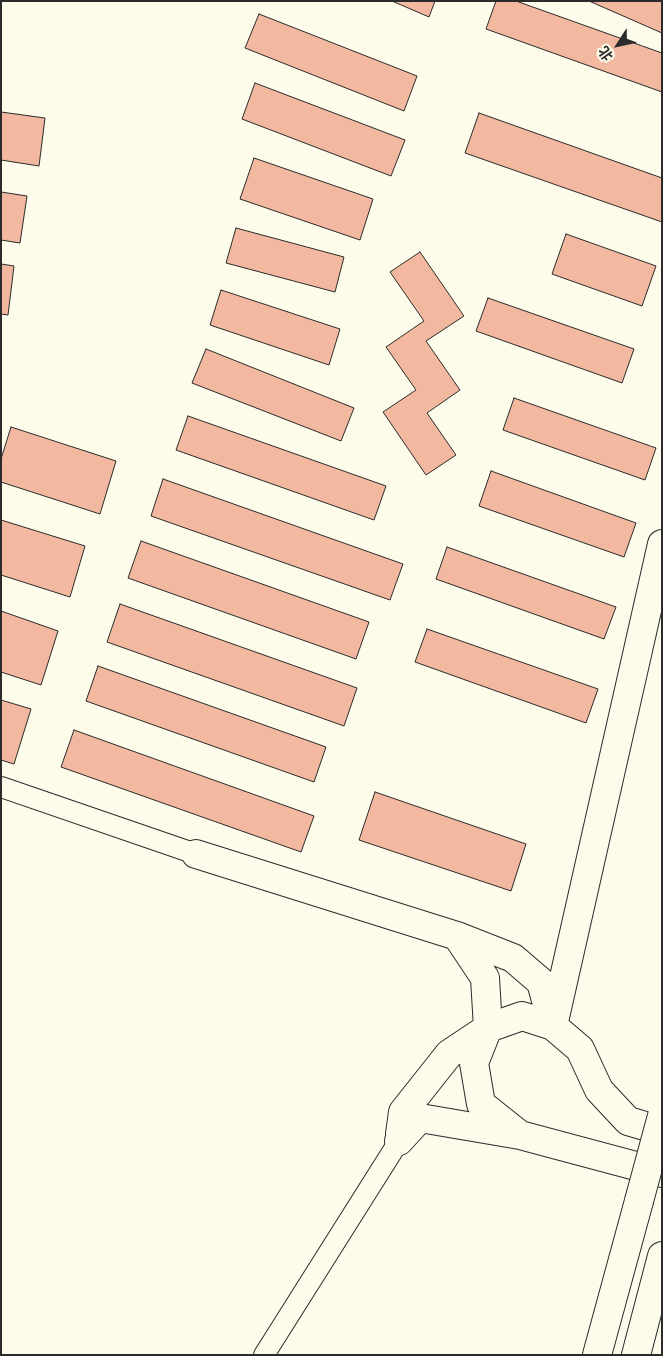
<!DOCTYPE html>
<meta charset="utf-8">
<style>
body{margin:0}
#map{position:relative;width:663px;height:1356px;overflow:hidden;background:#fdfbea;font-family:Helvetica,"Noto Sans SC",sans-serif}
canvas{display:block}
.frame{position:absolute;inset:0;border:2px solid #2b2b2b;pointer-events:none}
.north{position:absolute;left:593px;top:20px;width:50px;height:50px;-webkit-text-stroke:4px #fdfbea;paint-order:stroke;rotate:235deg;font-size:14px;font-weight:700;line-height:20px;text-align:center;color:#2b2b2b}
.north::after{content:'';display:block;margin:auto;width:18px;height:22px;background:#2b2b2b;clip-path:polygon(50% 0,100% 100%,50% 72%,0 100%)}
</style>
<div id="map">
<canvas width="663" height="1356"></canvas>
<div class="frame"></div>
<div class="north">北</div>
</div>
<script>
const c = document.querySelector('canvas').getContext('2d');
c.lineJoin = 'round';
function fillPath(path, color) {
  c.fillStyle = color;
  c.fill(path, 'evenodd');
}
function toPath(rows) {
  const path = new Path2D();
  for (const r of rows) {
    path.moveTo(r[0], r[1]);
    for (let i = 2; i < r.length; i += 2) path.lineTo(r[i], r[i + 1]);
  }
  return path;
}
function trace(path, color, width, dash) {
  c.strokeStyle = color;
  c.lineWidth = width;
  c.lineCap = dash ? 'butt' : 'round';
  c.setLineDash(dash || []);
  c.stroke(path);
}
const building = toPath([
 [392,1,435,1,429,17,392,1],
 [496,1,516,1,662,53,662,92,486,29,496,1],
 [589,1,662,1,662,33,589,1],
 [259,14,417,76,404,111,245,48,259,14],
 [255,83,405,140,391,176,242,119,255,83],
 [1,112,45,118,39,166,1,160,1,112],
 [479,113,662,178,662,222,465,153,479,113],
 [254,158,373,199,360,240,240,199,254,158],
 [1,192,27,196,20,243,1,240,1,192],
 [236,228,344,257,335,292,226,263,236,228],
 [566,234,656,266,642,306,552,274,566,234],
 [420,252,464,316,426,341,460,390,427,413,456,455,426,475,383,412,416,390,386,347,424,321,390,272,420,252],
 [1,264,14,266,8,315,1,314,1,264],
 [221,290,340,329,329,365,210,325,221,290],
 [488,298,634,349,622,383,476,331,488,298],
 [206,349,354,408,341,441,192,383,206,349],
 [514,398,656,448,645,480,503,430,514,398],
 [188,416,386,486,374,520,176,450,188,416],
 [11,427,116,461,100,514,1,482,1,459,11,427],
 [491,471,636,523,624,557,479,506,491,471],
 [163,479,403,564,390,600,151,516,163,479],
 [1,520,85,546,70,597,1,575,1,520],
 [141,541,369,622,356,659,128,578,141,541],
 [447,547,616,607,604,639,436,579,447,547],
 [120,604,357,688,344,726,107,642,120,604],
 [1,611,58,631,41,685,1,672,1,611],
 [427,629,598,689,586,723,415,662,427,629],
 [98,666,326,747,314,782,86,701,98,666],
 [1,700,31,709,14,764,1,760,1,700],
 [74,730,314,816,301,852,61,767,74,730],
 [375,792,526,844,511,891,359,840,375,792]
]);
fillPath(building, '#f2b8a0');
trace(building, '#2b2b2b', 1);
const street = toPath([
 [1,787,196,854],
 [264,1355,399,1141]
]);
const secondary = toPath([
 [196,854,457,936,513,958,541,982,553,1026,662,544],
 [400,1134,403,1112,449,1054,488,1028,485,978,457,936],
 [520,1135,481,1104,474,1063,488,1028,522,1016,553,1026,580,1049,599,1090,628,1121,662,1131],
 [399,1141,420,1118,520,1135,662,1173]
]);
const highway = toPath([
 [597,1355,639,1201],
 [636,1355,662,1256]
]);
trace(street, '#2b2b2b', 22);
trace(secondary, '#2b2b2b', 30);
trace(highway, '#2b2b2b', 30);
trace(street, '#fdfbea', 20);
trace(secondary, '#fdfbea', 28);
trace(highway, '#fdfbea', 28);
const highwayBridge = toPath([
 [639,1201,662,1116]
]);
trace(highwayBridge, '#2b2b2b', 30, []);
trace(highwayBridge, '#fdfbea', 28);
</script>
